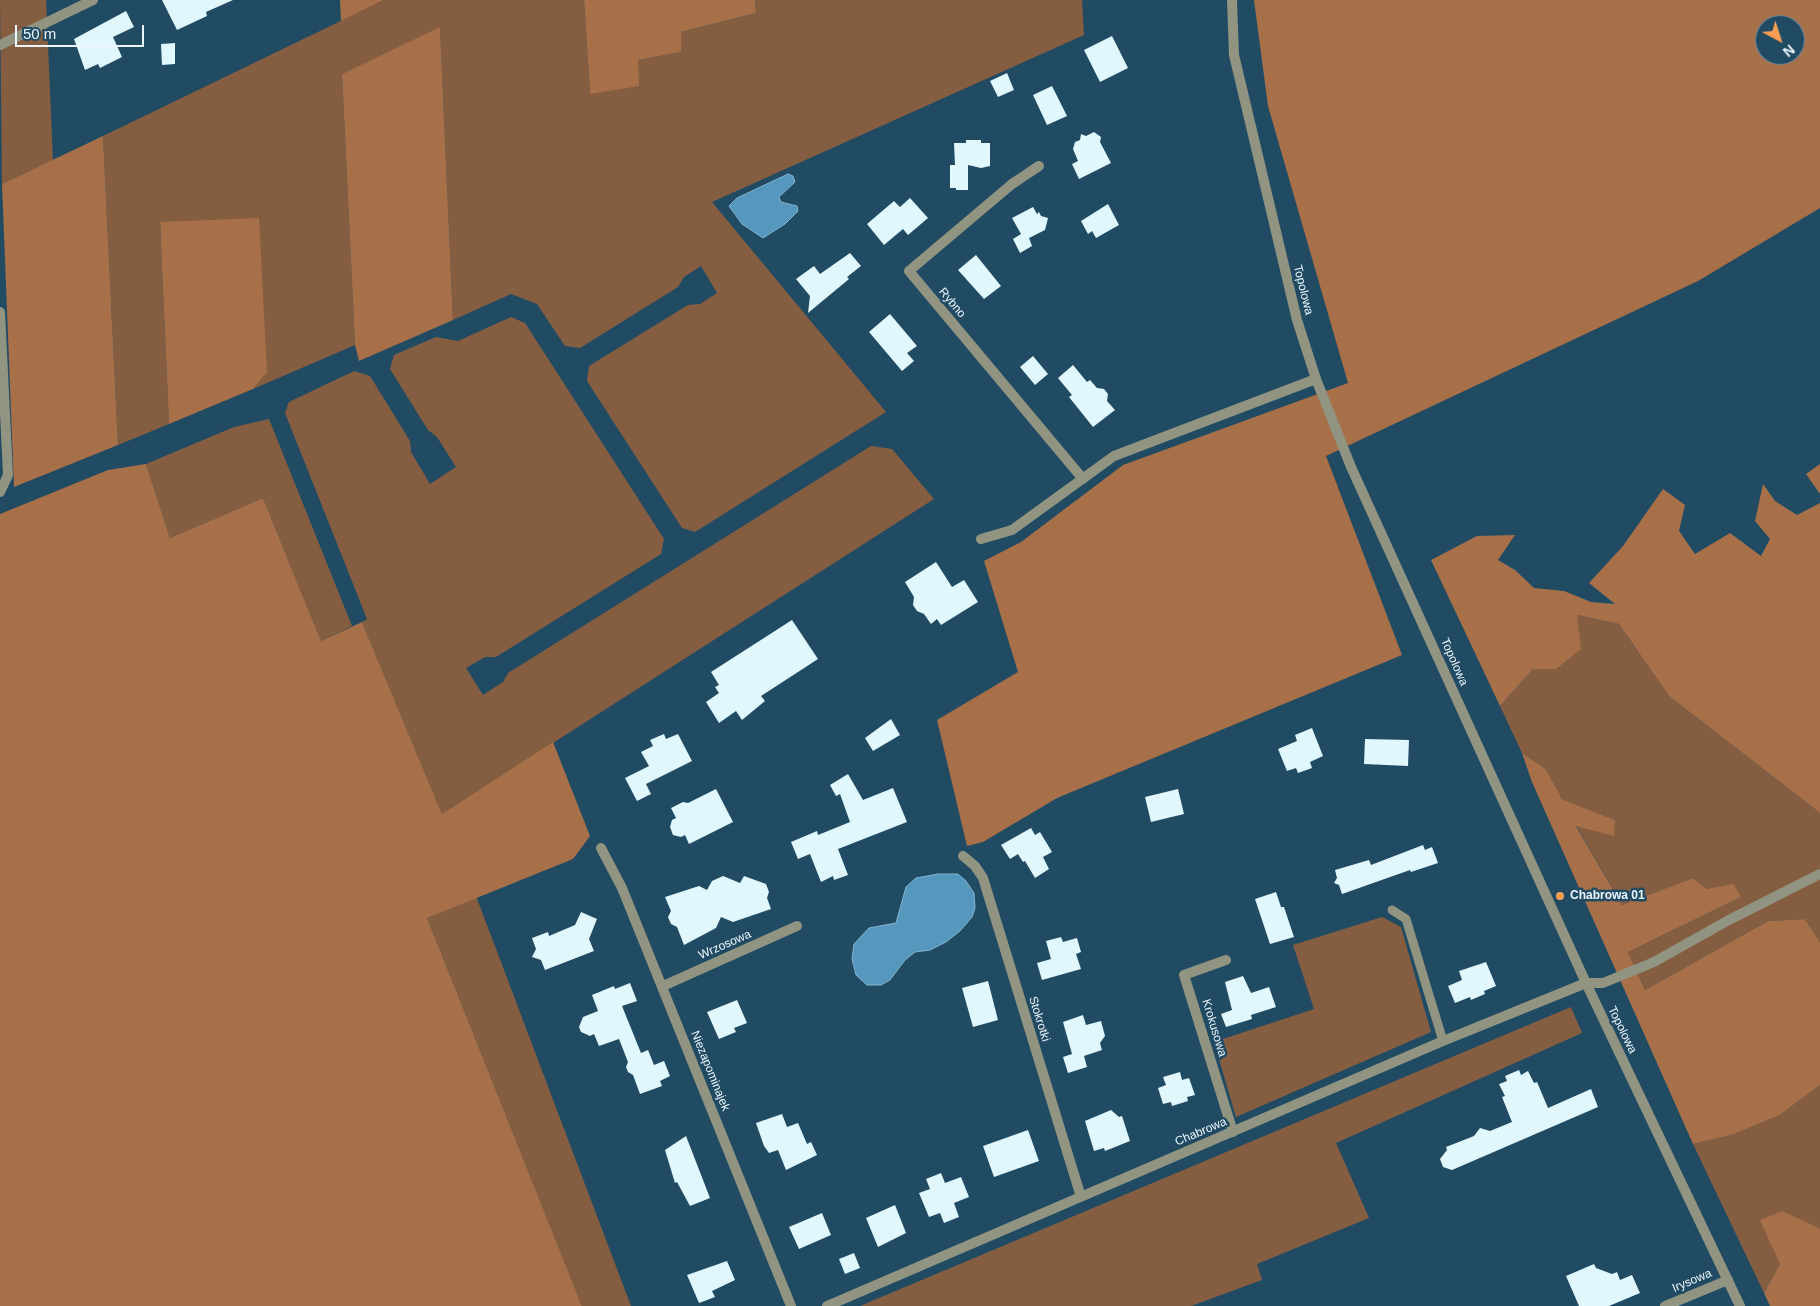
<!DOCTYPE html>
<style>
body{margin:0}
#map{position:relative;width:1820px;height:1306px;overflow:hidden;background:#214b63;font-family:Helvetica,sans-serif}
canvas{display:block}
.north{position:absolute;left:1755px;top:15px;width:50px;height:50px;box-sizing:border-box;background:#214b63;border:1px solid #728fa0;border-radius:50%;rotate:140deg;font-size:14px;font-weight:700;line-height:20px;text-align:center;color:#ecf6fb}
.north::after{content:'';display:block;margin:auto;width:18px;height:22px;background:#fc9d54;clip-path:polygon(50% 0,100% 100%,50% 72%,0 100%)}
.scale{position:absolute;left:15px;top:25px;width:129px;height:22px;box-sizing:border-box;border:2px solid #ecf6fb;border-top:0;padding-left:6px;font-size:15px;line-height:18px;white-space:nowrap;color:#ecf6fb;-webkit-text-stroke:4px #214b63;paint-order:stroke}
</style>
<div id="map">
<canvas width="1820" height="1306"></canvas>
<div class="north">N</div>
<div class="scale">50 m</div>
</div>
<script>
const c = document.querySelector('canvas').getContext('2d');
c.lineJoin = 'round';
function fillPath(path, color) {
  c.fillStyle = color;
  c.fill(path, 'evenodd');
}
function toPath(rows) {
  const path = new Path2D();
  for (const r of rows) {
    path.moveTo(r[0], r[1]);
    for (let i = 2; i < r.length; i += 2) path.lineTo(r[i], r[i + 1]);
  }
  return path;
}
function trace(path, color, width, dash) {
  c.strokeStyle = color;
  c.lineWidth = width;
  c.lineCap = dash ? 'butt' : 'round';
  c.setLineDash(dash || []);
  c.stroke(path);
}
function write(font, color, halo, rows, align = 'center') {
  c.font = font + ' Helvetica,sans-serif';
  c.lineWidth = 5;
  c.setLineDash([]);
  c.textBaseline = 'middle';
  c.strokeStyle = halo;
  c.fillStyle = color;
  for (const [text, x, y, turn = 0] of rows) {
    c.save();
    c.translate(x, y);
    c.rotate((+turn || 0) * Math.PI / 180);
    c.textAlign = isNaN(turn) ? turn : align;
    if (halo) c.strokeText(text, 0, 0);
    c.fillText(text, 0, 0);
    c.restore();
  }
}
fillPath(toPath([
 [0,0,46,0,53,160,2,184],
 [384,0,584,0,590,94,638,60,681,52,681,32,756,13,755,0,1082,0,1084,35,712,202,886,412,695,532,682,528,587,381,589,366,688,305,700,304,717,293,701,266,684,277,678,287,580,348,565,346,537,304,511,294,453,320,440,28,342,74,355,345,253,389,266,372,160,222,169,424,118,445,103,136],
 [511,317,525,323,664,539,661,554,496,657,485,657,466,668,483,695,503,682,508,673,871,446,892,449,934,499,442,814,362,622,367,619,285,413,289,402,354,371,370,376,410,441,411,452,430,484,456,467,437,437,428,430,390,369,394,355,436,337,458,341],
 [269,419,352,626,321,641,263,498,170,538,146,464,234,427],
 [1577,615,1619,624,1669,696,1820,813,1820,942,1805,919,1768,921,1645,990,1628,952,1741,897,1707,889,1693,878,1622,905,1576,825,1615,820,1562,799,1546,769,1522,753,1500,706,1533,669,1556,669],
 [476,896,631,1306,582,1306,427,918],
 [1382,917,1401,927,1431,1032,1236,1117,1214,1042,1314,1009,1293,945],
 [1571,1007,1582,1033,1336,1143,1369,1218,1257,1264,1262,1280,1191,1306,860,1306],
 [1820,1085,1820,1230,1783,1211,1780,1264,1764,1293,1693,1144,1732,1135,1780,1115]
]), '#855e42');
fillPath(toPath([
 [340,0,384,0,341,21],
 [584,0,755,0,756,13,681,32,681,52,638,60,639,86,590,94],
 [1254,0,1820,0,1820,208,1698,281,1326,456,1402,655,1057,798,983,842,967,846,937,720,1018,672,984,561,1021,542,1123,465,1348,383,1268,106],
 [1765,25,1795,25,1795,55,1765,55],
 [440,27,453,320,359,361,355,345,342,74],
 [103,136,118,445,14,487,2,184],
 [259,218,267,372,253,389,169,424,160,222],
 [146,464,170,538,263,498,321,641,362,622,442,814,553,742,590,836,573,859,427,918,582,1306,0,1306,0,514,108,470],
 [1820,464,1820,494,1806,474],
 [1763,484,1775,501,1797,515,1820,503,1820,813,1669,696,1619,624,1577,615,1581,649,1556,669,1533,669,1500,706,1431,560,1477,536,1515,535,1498,560,1515,570,1534,588,1564,591,1591,602,1615,604,1589,583,1623,546,1663,489,1685,505,1679,531,1695,554,1730,533,1761,556,1770,539,1755,521],
 [1522,753,1546,769,1562,799,1615,820,1614,836,1576,826,1622,905,1693,878,1707,889,1733,884,1741,897,1628,952,1645,990,1768,921,1805,919,1820,942,1820,1085,1780,1115,1732,1135,1693,1144,1532,782],
 [1783,1211,1820,1229,1820,1306,1770,1306,1764,1293,1780,1264,1760,1220]
]), '#a77049');
const water = toPath([
 [788,174,793,176,795,182,779,197,781,202,797,206,798,211,785,224,763,238,742,224,729,206,737,198,788,174],
 [938,874,958,874,966,881,974,893,975,908,972,917,960,931,946,942,930,950,915,952,905,960,890,980,881,985,867,985,856,975,852,959,854,944,869,928,896,923,906,887,916,878,938,874]
]);
fillPath(water, '#5697be');
trace(water, '#83b4d0', 1);
fillPath(toPath([
 [162,0,233,0,206,12,207,16,177,30],
 [126,11,134,27,113,37,122,57,100,68,98,64,85,70,74,39],
 [1112,36,1128,68,1100,82,1084,50],
 [175,43,175,64,162,65,161,44],
 [1007,73,1014,90,998,97,990,81],
 [1052,86,1067,116,1047,125,1033,95],
 [1094,132,1101,137,1100,142,1111,163,1079,179,1072,164,1078,161,1073,149,1075,142,1080,140,1081,134,1086,136],
 [966,140,981,140,981,143,990,143,990,166,981,168,968,165,968,190,956,190,956,188,950,188,950,165,955,165,954,143,966,143],
 [910,198,928,218,908,235,903,229,884,245,867,224,894,201,900,207],
 [1108,204,1119,225,1096,238,1092,231,1088,234,1081,221],
 [1033,207,1037,214,1039,212,1041,216,1048,218,1045,230,1029,238,1032,246,1020,253,1013,239,1021,234,1012,218],
 [850,253,861,266,847,277,849,279,808,313,810,296,796,279,814,266,820,274],
 [976,255,1001,286,984,299,958,270],
 [890,314,917,346,907,353,914,361,902,371,869,332],
 [1033,356,1048,374,1035,385,1020,367],
 [1073,365,1087,382,1090,380,1097,388,1104,389,1108,394,1107,401,1115,410,1093,427,1069,397,1072,395,1058,378],
 [936,562,952,587,964,580,978,602,941,625,937,619,931,624,924,614,917,611,913,605,914,597,905,582],
 [792,620,818,659,761,696,765,701,742,720,736,711,719,723,706,702,719,693,715,687,719,685,711,672],
 [891,719,900,735,873,751,865,738],
 [1312,728,1323,756,1310,762,1312,768,1298,773,1296,768,1287,771,1278,749,1297,741,1295,735],
 [664,734,666,739,678,734,692,761,646,784,651,794,637,801,625,778,649,766,641,752,653,746,650,740],
 [1365,739,1409,740,1408,766,1364,764],
 [848,774,863,800,893,788,907,822,838,849,848,875,834,880,833,876,821,882,810,854,798,859,791,842,817,831,818,835,850,822,840,794,836,796,830,785],
 [716,789,733,822,689,844,685,835,681,837,673,835,670,827,672,820,676,818,671,808,683,802,688,803],
 [1178,789,1184,814,1151,822,1145,797],
 [1031,828,1035,835,1040,832,1052,852,1043,857,1049,869,1035,878,1025,861,1023,862,1018,854,1010,859,1001,845],
 [1423,845,1425,850,1432,847,1438,863,1411,872,1410,870,1342,894,1339,885,1334,883,1337,878,1335,870,1369,860,1371,865],
 [723,876,740,883,744,876,766,884,769,892,767,898,771,909,733,922,721,917,716,928,684,945,677,927,671,924,668,917,671,911,665,897,699,886,707,890,712,881],
 [1276,892,1281,907,1284,907,1294,937,1270,944,1255,899],
 [581,912,597,919,589,939,594,951,545,970,541,960,532,957,536,949,532,938,548,932,549,936,575,925],
 [1061,937,1063,942,1077,938,1081,952,1076,954,1081,969,1042,980,1037,963,1051,959,1046,941],
 [1486,962,1496,986,1484,991,1485,994,1471,1000,1470,997,1455,1003,1448,986,1462,980,1459,971],
 [1243,976,1251,993,1269,987,1276,1007,1251,1015,1252,1019,1226,1027,1221,1014,1232,1010,1225,982],
 [988,981,998,1020,973,1027,962,988],
 [630,983,637,1001,622,1006,641,1053,648,1050,654,1065,664,1061,670,1076,660,1081,662,1086,640,1094,633,1075,628,1072,626,1067,628,1062,619,1039,599,1046,594,1034,590,1036,581,1032,579,1027,583,1017,598,1011,592,995,614,986,615,989],
 [737,1000,747,1023,734,1028,736,1032,719,1039,707,1012],
 [1083,1015,1086,1025,1101,1021,1105,1036,1100,1043,1102,1050,1084,1056,1087,1067,1068,1073,1063,1057,1072,1054,1063,1022],
 [1519,1070,1521,1075,1528,1071,1534,1083,1537,1082,1548,1108,1591,1089,1598,1107,1452,1170,1443,1167,1440,1159,1447,1150,1446,1147,1474,1136,1480,1128,1490,1131,1512,1122,1502,1097,1505,1096,1499,1084,1507,1081,1505,1076],
 [1180,1072,1182,1080,1189,1078,1195,1095,1187,1097,1188,1101,1172,1106,1171,1102,1163,1104,1158,1088,1166,1085,1163,1077],
 [1111,1110,1119,1117,1122,1116,1130,1141,1105,1151,1104,1148,1094,1151,1085,1121],
 [782,1114,787,1127,798,1123,807,1144,811,1142,817,1155,786,1170,778,1150,769,1153,764,1146,756,1123],
 [1028,1130,1039,1161,994,1177,983,1146],
 [686,1136,710,1198,690,1206,677,1182,675,1183,665,1150],
 [941,1173,945,1183,961,1177,969,1197,954,1203,959,1217,944,1223,940,1213,929,1217,919,1193,930,1189,926,1179],
 [895,1205,906,1233,878,1247,866,1218],
 [822,1213,831,1235,799,1249,789,1227],
 [854,1253,860,1268,845,1274,839,1259],
 [727,1261,735,1280,712,1291,715,1297,699,1303,687,1275],
 [1594,1264,1596,1268,1612,1274,1617,1272,1620,1280,1632,1275,1640,1293,1609,1306,1579,1306,1566,1276]
]), '#e1f7fe');
trace(toPath([
 [1392,910,1406,919,1443,1041]
]), '#909481', 9);
trace(toPath([
 [0,45,93,0],
 [1039,166,1012,184,909,271,1083,479],
 [0,312,8,475,0,492],
 [981,539,1012,530,1114,456,1316,379],
 [601,848,622,888,791,1306],
 [963,856,975,866,983,878,1081,1197],
 [1226,960,1184,975,1233,1132],
 [663,986,797,926],
 [827,1306,1443,1041,1586,983,1603,983,1654,962,1727,921,1820,874],
 [1665,1306,1728,1280]
]), '#909481', 10);
trace(toPath([
 [1232,0,1234,55,1297,320,1316,379,1351,467,1586,983,1740,1306]
]), '#909481', 10);
for (const [x, y, r, color] of [
 [1560,896,5,"#fc9d54"]
]) {
  const dot = new Path2D();
  dot.arc(x, y, r, 0, 2 * Math.PI);
  c.fillStyle = color;
  c.fill(dot);
  trace(dot, '#214b63', 2);
}
write('12px', '#ecf6fb', '#214b63', [
 ["Topolowa",1303,290,76],
 ["Rybno",952,303,50],
 ["Topolowa",1454,662,66],
 ["Wrzosowa",725,945,-24],
 ["Stokrotki",1039,1019,73],
 ["Krokusowa",1214,1028,73],
 ["Topolowa",1622,1030,64],
 ["Niezapominajek",710,1071,68],
 ["Chabrowa",1201,1132,-23],
 ["Irysowa",1692,1281,-23]
]);
write('bold 12px', '#ecf6fb', '#214b63', [
 ["Chabrowa 01",1570,896]
], 'left');
</script>
